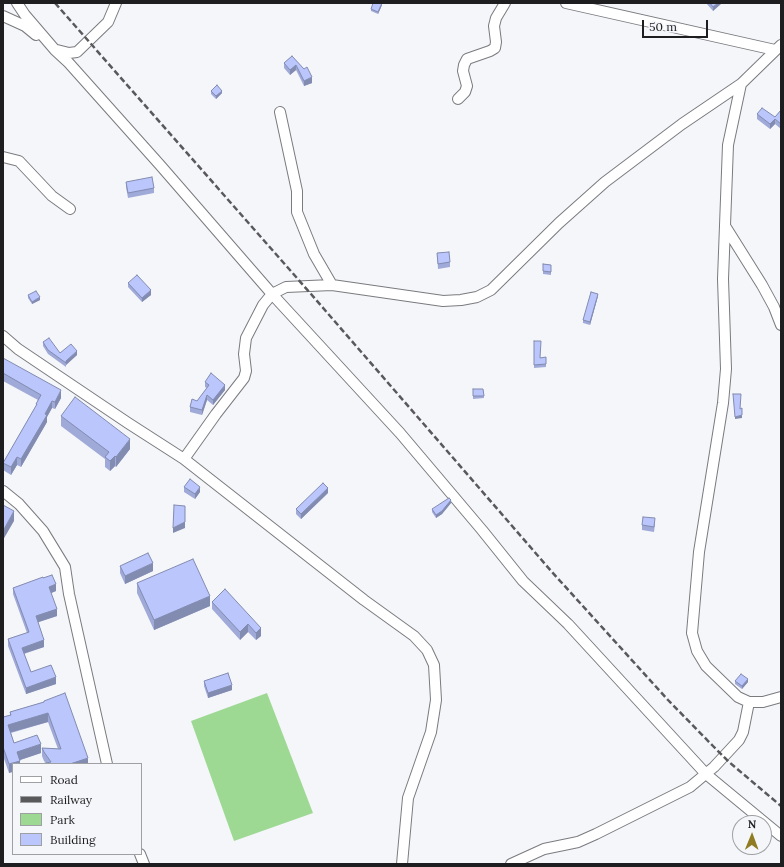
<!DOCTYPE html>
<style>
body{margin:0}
#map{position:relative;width:784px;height:867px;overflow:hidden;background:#f5f6fa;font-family:Lora,serif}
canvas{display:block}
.frame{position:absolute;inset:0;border:4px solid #1e1e20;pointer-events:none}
.legend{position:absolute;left:12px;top:763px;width:130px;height:92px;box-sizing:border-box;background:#f5f6fa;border:1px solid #9fa0a3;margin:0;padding:5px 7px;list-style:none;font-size:12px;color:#1e1e20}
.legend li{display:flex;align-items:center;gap:8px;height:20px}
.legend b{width:20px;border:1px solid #9fa0a3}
.north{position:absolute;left:732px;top:815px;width:40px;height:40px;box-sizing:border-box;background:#f5f6fa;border:1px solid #9fa0a3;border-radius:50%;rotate:1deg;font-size:11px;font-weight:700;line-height:16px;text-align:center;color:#1e1e20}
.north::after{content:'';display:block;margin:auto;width:14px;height:18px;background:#917c23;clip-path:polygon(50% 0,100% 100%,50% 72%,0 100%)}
.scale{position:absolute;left:642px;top:20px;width:66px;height:18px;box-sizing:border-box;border:2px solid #1e1e20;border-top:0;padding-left:5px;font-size:12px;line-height:14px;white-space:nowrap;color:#1e1e20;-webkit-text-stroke:3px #f5f6fa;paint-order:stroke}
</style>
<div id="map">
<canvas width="784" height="867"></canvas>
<div class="frame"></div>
<ul class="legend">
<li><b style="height:5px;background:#fff"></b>Road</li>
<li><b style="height:5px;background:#59595c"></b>Railway</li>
<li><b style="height:11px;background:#9ed994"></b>Park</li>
<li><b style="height:11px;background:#bac6fc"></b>Building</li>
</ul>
<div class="north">N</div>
<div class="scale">50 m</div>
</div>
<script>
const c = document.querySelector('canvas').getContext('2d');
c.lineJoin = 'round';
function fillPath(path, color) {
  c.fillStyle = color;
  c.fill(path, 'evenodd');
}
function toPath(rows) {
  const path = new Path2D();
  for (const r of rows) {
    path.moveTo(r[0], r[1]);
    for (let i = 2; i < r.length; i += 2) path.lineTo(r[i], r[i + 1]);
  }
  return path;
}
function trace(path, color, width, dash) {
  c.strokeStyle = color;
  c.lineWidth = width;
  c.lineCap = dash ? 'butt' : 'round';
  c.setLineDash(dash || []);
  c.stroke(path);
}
fillPath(toPath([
 [267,693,313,813,234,841,191,721]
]), '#9ed994');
const minor = toPath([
 [17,3,25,15,55,50,68,62,160,165,272,294,400,433,482,530,523,581,568,624,706,774,781,836],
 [566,3,775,50],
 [3,16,25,26,36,35],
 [57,50,69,53,77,52,108,22,116,3],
 [741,84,728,145,723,279,726,369,723,403,699,552,692,633,697,651,706,666,738,697,749,702,763,702,781,697],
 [458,99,465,92,467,86,463,71,464,65,467,59,490,51,495,48,496,42,494,26,496,18,505,3],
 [280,112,297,191,297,212,314,254,332,285],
 [3,157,19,161,52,196,70,209],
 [725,226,762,285,774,307,781,325],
 [3,336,18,349,128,423,184,459,364,600,414,636,427,650,434,665,436,700,431,732,408,798,402,864],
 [184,459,216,414,244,378,246,371,244,354,246,338,263,305,272,294,286,287,332,285,443,301,461,300,477,297,491,290,559,223,605,182,682,124,741,84,781,45],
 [3,491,19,504,43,531,65,567,69,594,107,764],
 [140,854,144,864],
 [511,864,544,849,578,842,596,834,690,787,714,767,739,740,743,732,749,702]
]);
trace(minor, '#7a7b7f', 12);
trace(minor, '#fff', 10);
trace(toPath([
 [55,3,311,294,552,572,668,700,713,746,729,762,781,806]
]), '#59595c', 2.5, [6, 3]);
fillPath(toPath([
 [706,3,722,3,713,11],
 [382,5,378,14,371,11,371,9],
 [292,56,312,83,304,86,296,70,290,75,284,68,284,63],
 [211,91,222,93,216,99,211,94],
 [781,110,781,129,775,124,770,129,757,119,757,114,775,117],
 [126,182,154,188,154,193,128,198,126,187],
 [437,253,450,262,450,267,438,269],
 [543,264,551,265,551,275,543,274],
 [128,283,151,295,142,302,128,287],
 [28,295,40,300,32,304,28,298],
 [598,296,590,325,583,323,583,320],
 [534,341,540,358,546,357,546,367,534,368],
 [43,342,60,353,77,355,66,365,66,367,48,354,43,346],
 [3,358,61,398,55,409,52,408,47,417,47,422,21,467,17,465,11,475,3,470,3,463,36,406,36,404,38,400,3,381],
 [205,382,225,390,213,405,207,400,202,415,190,412,190,407,197,401,207,388,205,387],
 [473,389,483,389,484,398,473,399],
 [61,416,130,449,116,467,115,466,110,471,105,467,105,459,61,426],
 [184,487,200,492,195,499,184,492],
 [328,493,301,519,296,514,296,509],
 [451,503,442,514,436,518,432,512,432,509],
 [655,524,654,532,642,530,642,525],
 [120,566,153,571,125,584,120,573],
 [43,578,56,591,51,593,57,616,38,622,44,647,24,654,31,672,56,684,26,694,8,646,8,639,27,633,13,594,13,588],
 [137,583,210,606,154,630,137,593],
 [225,589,261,636,256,640,248,632,240,640,212,609,212,602],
 [204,681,232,690,208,698,204,686],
 [735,681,748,682,742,689,735,684],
 [44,701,88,764,46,763,44,761,42,756,42,748,58,749,48,722,11,733,14,743,41,753,20,760,20,764,9,773,3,756,3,717,10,715,10,712,44,702]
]), '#a0aad9');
fillPath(toPath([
 [382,3,382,5,378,14,378,12],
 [718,3,722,3,713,11,713,7],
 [296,65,296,70,290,75,290,70],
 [312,77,312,83,304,86,304,81],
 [222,91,222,93,216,99,216,96],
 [775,119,775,124,770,129,770,124],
 [151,290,151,295,142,302,142,298],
 [598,294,598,296,590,325,590,322],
 [40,297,40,300,32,304,32,302],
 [77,351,77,355,66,365,66,361],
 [225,385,225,390,213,405,213,400],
 [61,390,61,398,55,409,55,402],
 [207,395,207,400,202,415,202,410],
 [52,401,52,408,47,417,47,422,21,467,21,459],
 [742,415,742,418,735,419,735,417],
 [130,439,130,449,116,467,116,457],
 [115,456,115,466,110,471,110,461],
 [17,457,17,465,11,475,11,467],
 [200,487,200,492,195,499,195,494],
 [328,488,328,493,301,519,301,514],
 [451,500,451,503,442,514,436,518,436,515],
 [185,506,185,528,173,533,173,528],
 [14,511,14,521,3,540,3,531],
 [153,563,153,571,125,584,125,576],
 [56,584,56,591,49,594,49,587],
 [210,596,210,606,154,630,154,620],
 [57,609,57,616,36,623,36,616],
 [248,624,248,632,240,640,240,632],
 [261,628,261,636,256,640,256,633],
 [44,640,44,647,22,654,22,648],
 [56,677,56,684,26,694,26,688],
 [748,679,748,682,742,689,742,686],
 [232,685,232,690,208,698,208,693],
 [48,713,48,722,8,733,8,725],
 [41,744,41,753,17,761,17,752],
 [88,758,88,764,70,764],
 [20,761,20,764,13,764,13,772,9,773,9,764]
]), '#828bb0');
const building = toPath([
 [373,3,382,3,378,12,371,9,373,3],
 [710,3,718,3,713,7,710,3],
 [292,56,304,69,307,67,312,77,304,81,296,65,290,70,284,63,292,56],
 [217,85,222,91,216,96,211,91,217,85],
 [762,108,775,117,781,110,781,124,775,119,770,124,757,114,762,108],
 [152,177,154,188,128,193,126,182,152,177],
 [449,252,450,262,438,264,437,253,449,252],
 [543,264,551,265,551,272,543,271,543,264],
 [137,275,151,290,142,298,128,283,137,275],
 [36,291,40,297,32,302,28,295,36,291],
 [591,292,598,294,590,322,583,320,591,292],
 [49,338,60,353,71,344,77,351,66,361,66,363,48,350,43,342,49,338],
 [534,341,541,341,540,358,546,357,546,364,534,365,534,341],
 [3,358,61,390,55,402,52,401,45,414,47,415,21,459,17,457,11,467,3,463,37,404,36,404,41,395,3,373,3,358],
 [211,373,225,385,213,400,207,395,202,410,190,407,192,399,197,401,209,385,205,382,211,373],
 [473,389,483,389,484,396,473,396,473,389],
 [733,394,741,394,740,409,742,408,742,415,735,417,733,394],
 [75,397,130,439,116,457,115,456,110,461,105,457,109,452,61,416,75,397],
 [190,479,200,487,195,494,184,487,190,479],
 [323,483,328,488,301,514,296,509,323,483],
 [449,498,451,500,442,511,436,515,432,509,449,498],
 [3,505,14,511,3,531,3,505],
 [174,505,185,506,185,522,173,528,174,505],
 [643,517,655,518,654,527,642,525,643,517],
 [148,553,153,563,125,576,120,566,148,553],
 [193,559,210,596,154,620,137,583,193,559],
 [52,575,56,584,49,587,57,609,36,616,44,640,22,648,31,672,51,665,56,677,26,688,8,639,29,632,13,588,43,577,43,578,52,575],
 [225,589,261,628,256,633,248,624,240,632,212,602,225,589],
 [228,673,232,685,208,693,204,681,228,673],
 [741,674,748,679,742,686,735,681,741,674],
 [65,693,88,758,70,764,41,764,51,762,44,752,42,748,61,749,48,713,8,725,14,743,37,735,41,744,17,752,20,761,9,764,3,747,3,717,11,715,10,712,44,702,44,701,65,693]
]);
fillPath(building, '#bac6fc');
trace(building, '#828bb0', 1);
</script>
